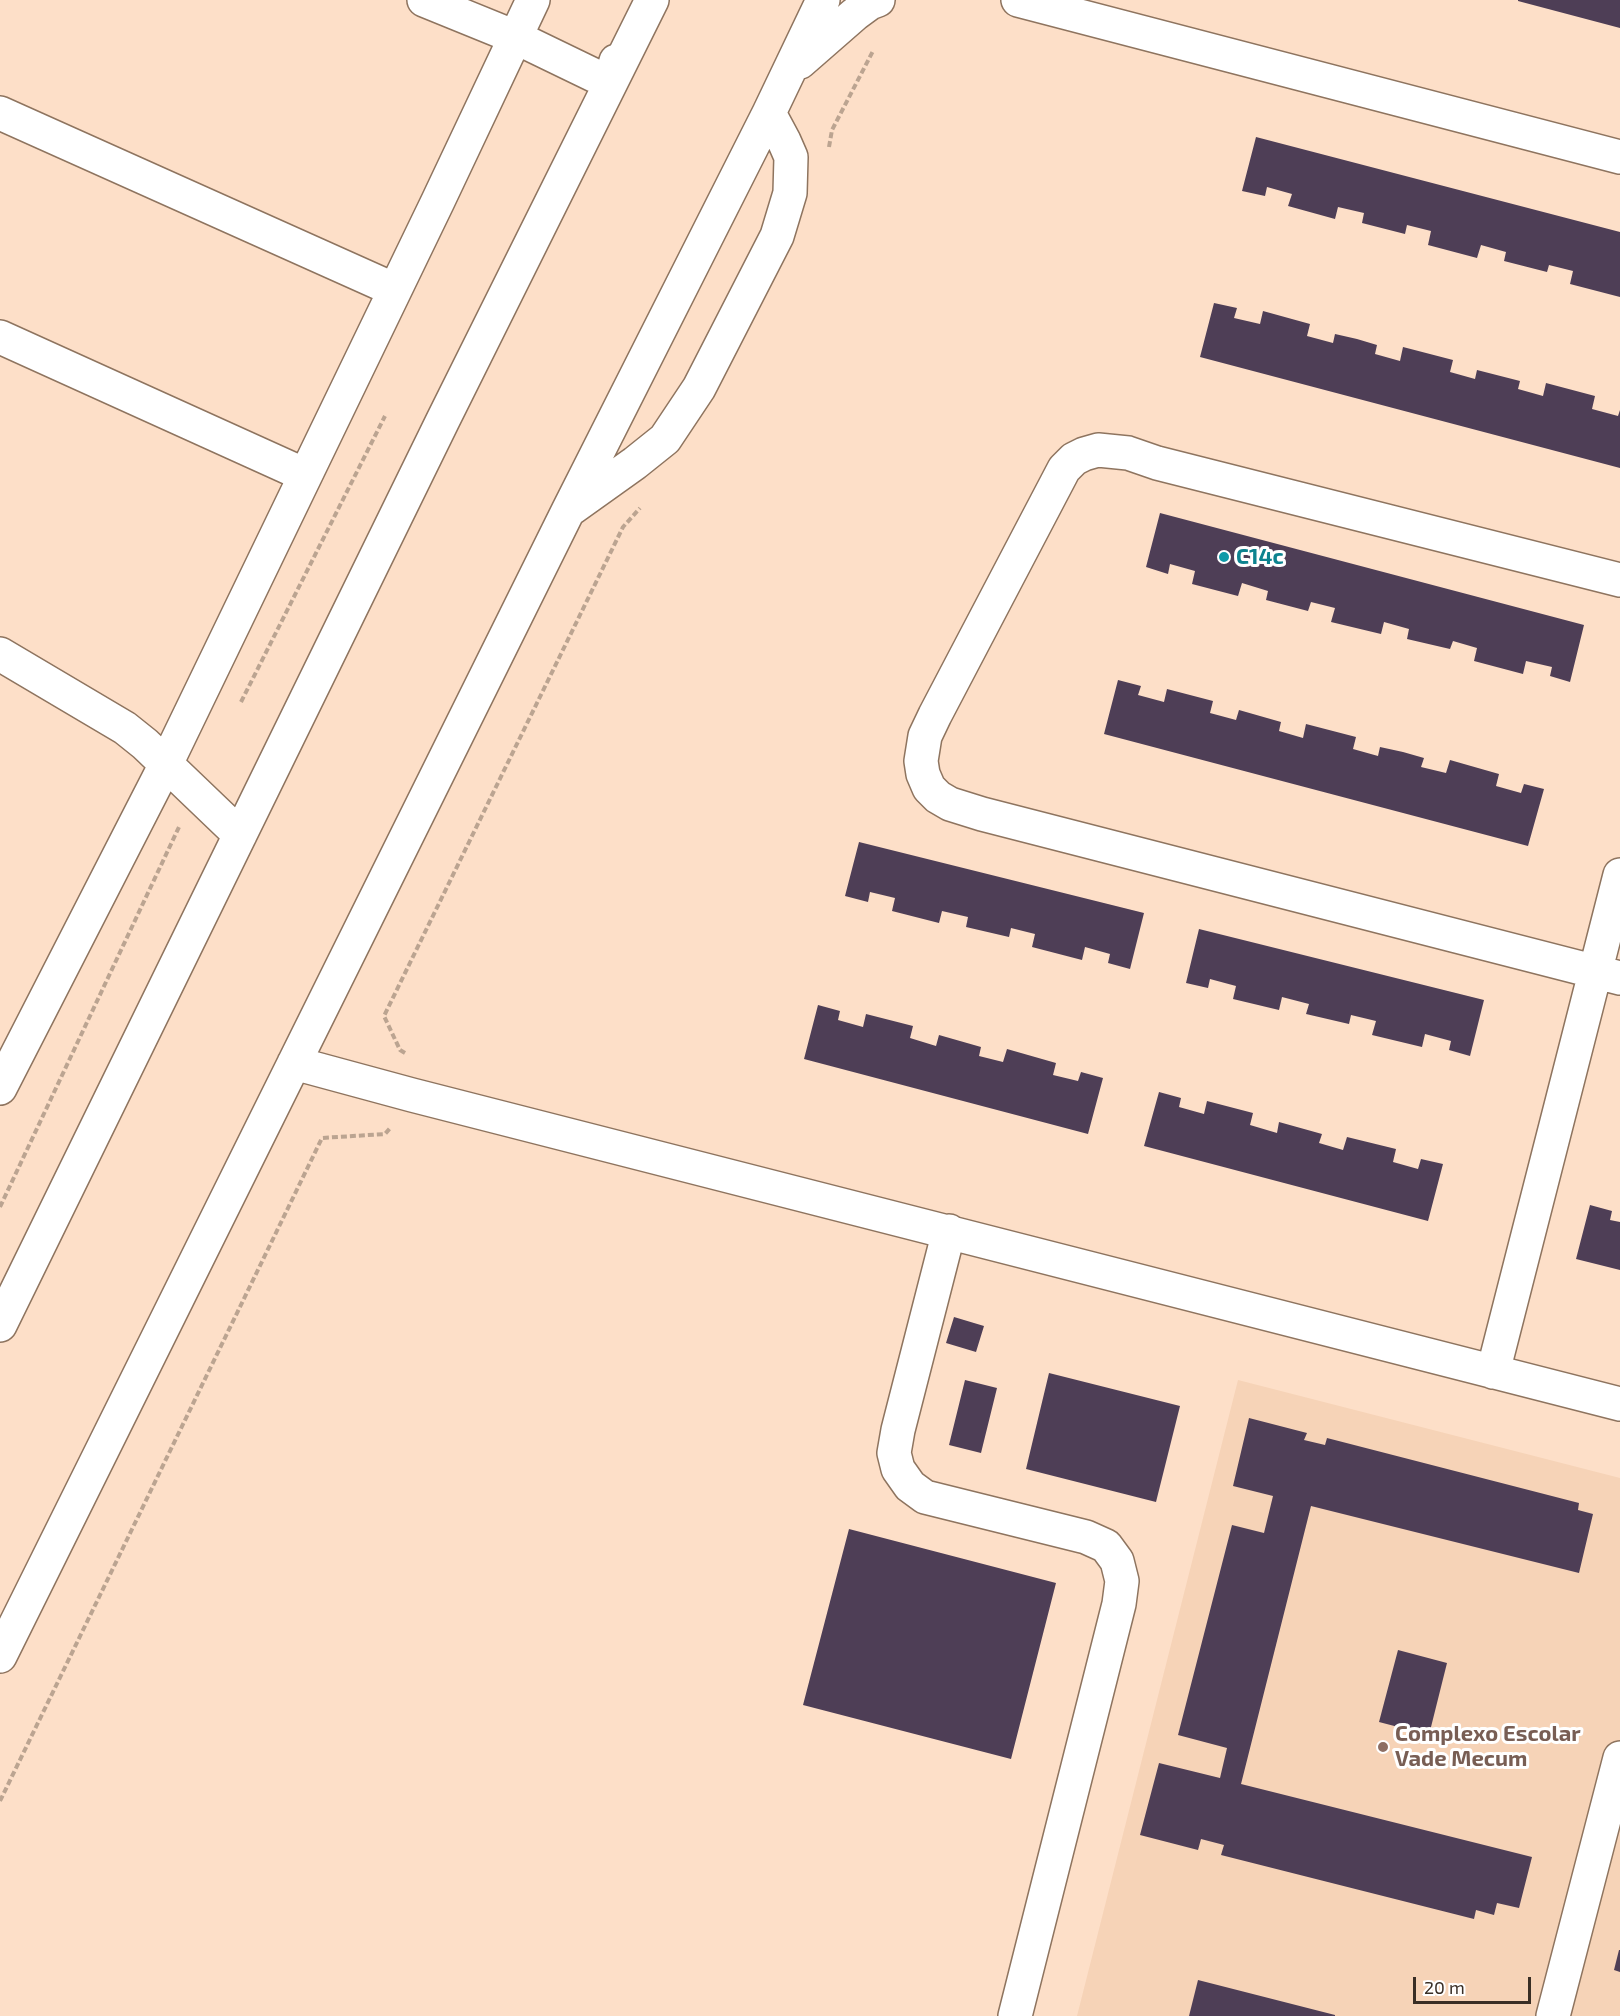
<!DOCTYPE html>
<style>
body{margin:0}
#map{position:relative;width:1620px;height:2016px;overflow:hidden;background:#fddfc8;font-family:"Exo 2",sans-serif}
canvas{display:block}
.scale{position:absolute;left:1413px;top:1977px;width:118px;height:27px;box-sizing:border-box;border:3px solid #392e25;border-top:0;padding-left:8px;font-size:18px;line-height:21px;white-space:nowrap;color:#392e25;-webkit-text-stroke:4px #fff;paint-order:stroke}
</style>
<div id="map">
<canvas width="1620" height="2016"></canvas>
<div class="scale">20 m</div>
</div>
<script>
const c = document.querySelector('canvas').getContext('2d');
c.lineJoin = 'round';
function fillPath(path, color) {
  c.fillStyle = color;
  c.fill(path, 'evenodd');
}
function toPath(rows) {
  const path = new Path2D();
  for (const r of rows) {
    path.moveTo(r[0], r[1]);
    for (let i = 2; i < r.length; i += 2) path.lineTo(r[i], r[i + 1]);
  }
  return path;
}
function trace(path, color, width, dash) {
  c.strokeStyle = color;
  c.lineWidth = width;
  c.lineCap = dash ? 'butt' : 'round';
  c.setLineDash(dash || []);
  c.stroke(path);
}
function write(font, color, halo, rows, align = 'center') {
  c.font = font + ' "Exo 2",sans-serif';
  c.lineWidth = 6;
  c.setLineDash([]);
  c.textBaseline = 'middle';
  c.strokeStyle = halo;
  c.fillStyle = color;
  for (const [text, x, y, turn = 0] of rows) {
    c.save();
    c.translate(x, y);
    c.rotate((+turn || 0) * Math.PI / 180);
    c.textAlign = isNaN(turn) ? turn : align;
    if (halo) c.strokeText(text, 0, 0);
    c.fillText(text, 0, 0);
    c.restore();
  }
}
fillPath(toPath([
 [1238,1380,1620,1478,1620,2016,1077,2016]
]), '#f6d3b7');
fillPath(toPath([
 [1518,0,1620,0,1620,28,1518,1],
 [1256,137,1620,232,1620,297,1570,284,1573,271,1549,265,1547,272,1504,261,1506,252,1481,245,1477,258,1428,245,1431,231,1407,225,1405,234,1362,223,1364,213,1338,207,1335,219,1288,206,1292,194,1267,187,1265,196,1242,191],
 [1214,303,1237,308,1234,318,1260,324,1263,311,1310,324,1307,336,1333,343,1335,334,1357,339,1377,345,1375,354,1400,361,1403,347,1453,360,1450,372,1475,379,1477,370,1520,381,1518,389,1543,396,1546,383,1595,396,1592,409,1618,416,1620,410,1620,468,1200,357],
 [1160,513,1584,625,1570,682,1550,676,1552,667,1526,661,1523,674,1474,661,1477,648,1453,641,1450,649,1407,639,1409,629,1384,622,1381,634,1331,622,1335,608,1311,602,1308,611,1266,600,1268,591,1242,583,1238,596,1192,584,1195,571,1170,564,1168,574,1146,567],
 [1118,680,1141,686,1138,695,1164,702,1167,689,1213,701,1210,713,1236,720,1239,710,1281,722,1279,731,1303,738,1306,724,1356,737,1353,749,1378,756,1380,747,1403,752,1424,758,1421,767,1446,773,1450,760,1499,774,1496,786,1521,793,1524,784,1544,789,1528,846,1104,734],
 [859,842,1144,913,1130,969,1108,963,1110,954,1085,947,1082,960,1032,947,1035,934,1011,928,1009,937,966,927,968,917,942,911,939,923,892,911,895,898,870,892,868,902,845,896],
 [1199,929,1484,1000,1470,1056,1449,1050,1451,1041,1425,1034,1422,1047,1372,1035,1376,1021,1351,1015,1349,1024,1306,1014,1309,1004,1282,997,1279,1010,1233,999,1236,986,1210,979,1208,988,1186,983],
 [818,1005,840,1011,838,1020,863,1027,866,1014,913,1026,910,1038,936,1046,939,1035,981,1047,979,1056,1003,1062,1007,1049,1056,1063,1053,1075,1078,1081,1081,1072,1103,1078,1088,1134,804,1059],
 [1159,1092,1181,1098,1179,1107,1204,1114,1207,1101,1253,1113,1250,1125,1277,1133,1279,1122,1322,1134,1319,1143,1343,1150,1347,1137,1396,1149,1393,1162,1418,1169,1421,1159,1443,1164,1428,1221,1144,1146],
 [1590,1205,1612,1211,1610,1220,1620,1222,1620,1270,1576,1259],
 [954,1317,984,1326,976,1352,946,1343],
 [1049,1373,1180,1406,1156,1502,1026,1469],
 [965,1380,997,1388,981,1453,949,1445],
 [1249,1418,1307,1433,1304,1440,1325,1445,1327,1438,1579,1503,1578,1510,1593,1514,1579,1573,1311,1506,1241,1784,1532,1857,1519,1908,1497,1903,1494,1915,1476,1910,1474,1919,1221,1855,1224,1845,1201,1839,1198,1850,1140,1835,1159,1763,1220,1778,1227,1748,1178,1735,1232,1525,1264,1533,1273,1496,1233,1486],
 [849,1529,1056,1583,1011,1759,803,1705],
 [1398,1650,1447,1663,1429,1735,1379,1722],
 [1619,1950,1620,1950,1620,1972,1614,1970],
 [1198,1980,1335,2015,1335,2016,1189,2016]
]), '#4e3e56');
const minor = toPath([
 [424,0,515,37,610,83,616,61],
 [1018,0,1620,157],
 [800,62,855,14,870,3,878,0],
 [0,113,395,290],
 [0,337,305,475],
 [572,508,635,463,665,439,699,388,777,236,790,193,791,157,784,141,769,113],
 [1620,580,1157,463,1128,453,1098,450,1084,454,1074,459,1064,469,935,715,925,736,921,761,923,774,929,788,938,797,950,804,982,814,1620,978],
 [0,654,125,728,145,744,240,835],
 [294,1063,412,1095,1620,1404],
 [0,1088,166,764,438,201,533,0],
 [949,1231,898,1430,894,1453,898,1469,910,1486,925,1497,1086,1537,1106,1546,1117,1561,1122,1581,1119,1604,1015,2016],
 [0,1325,443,420,652,0],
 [1493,1372,1620,875],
 [0,1656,568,511,769,113,823,0],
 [1553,2016,1620,1758]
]);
trace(minor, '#8e745f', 36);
trace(toPath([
 [829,147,832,130,873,51],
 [241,702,385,416],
 [405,1053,400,1050,384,1016,623,527,640,508],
 [0,1207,179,827],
 [0,1801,322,1138,385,1134,391,1127]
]), '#bba491', 4, [6, 3]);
trace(minor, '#fff', 33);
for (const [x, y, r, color] of [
 [1224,557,6,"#0f9aa8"],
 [1383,1747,6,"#8d6e63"]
]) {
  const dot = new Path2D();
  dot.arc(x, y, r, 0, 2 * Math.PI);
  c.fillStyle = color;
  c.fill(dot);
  trace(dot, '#fff', 2);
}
write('bold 22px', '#0d838f', '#fff', [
 ["C14c",1236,557]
], 'left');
write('bold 22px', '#785e54', '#fff', [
 ["Complexo Escolar",1395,1734],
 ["Vade Mecum",1395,1759]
], 'left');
</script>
